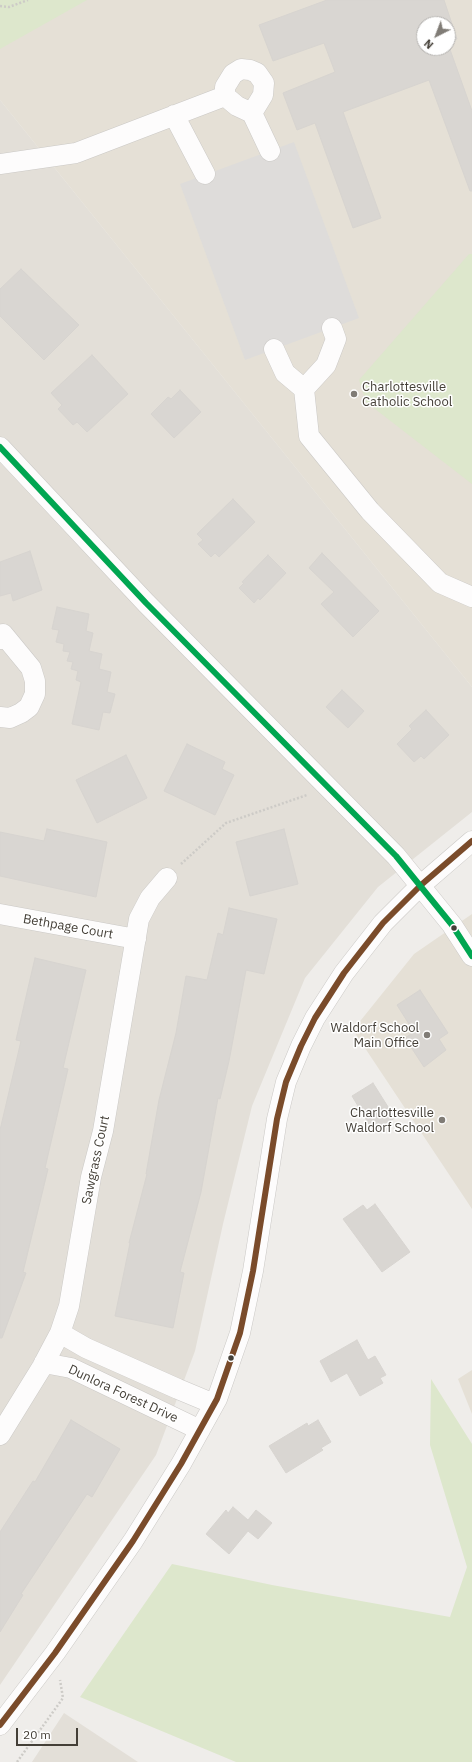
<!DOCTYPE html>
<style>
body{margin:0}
#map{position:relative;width:472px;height:1762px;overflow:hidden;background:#efedea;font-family:"IBM Plex Sans",sans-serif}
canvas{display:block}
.north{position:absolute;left:416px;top:16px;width:40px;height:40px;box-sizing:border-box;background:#fff;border:1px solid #b4b2af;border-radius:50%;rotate:222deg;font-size:11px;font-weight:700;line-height:16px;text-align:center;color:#443f37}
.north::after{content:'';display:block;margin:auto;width:14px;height:18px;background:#807c76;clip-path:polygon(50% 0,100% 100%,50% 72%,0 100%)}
.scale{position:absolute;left:16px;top:1728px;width:62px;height:18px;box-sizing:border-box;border:2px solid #443f37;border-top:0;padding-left:5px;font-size:12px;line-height:14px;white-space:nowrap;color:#443f37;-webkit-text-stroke:3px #fff;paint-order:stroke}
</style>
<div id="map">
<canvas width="472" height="1762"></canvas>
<div class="north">N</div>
<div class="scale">20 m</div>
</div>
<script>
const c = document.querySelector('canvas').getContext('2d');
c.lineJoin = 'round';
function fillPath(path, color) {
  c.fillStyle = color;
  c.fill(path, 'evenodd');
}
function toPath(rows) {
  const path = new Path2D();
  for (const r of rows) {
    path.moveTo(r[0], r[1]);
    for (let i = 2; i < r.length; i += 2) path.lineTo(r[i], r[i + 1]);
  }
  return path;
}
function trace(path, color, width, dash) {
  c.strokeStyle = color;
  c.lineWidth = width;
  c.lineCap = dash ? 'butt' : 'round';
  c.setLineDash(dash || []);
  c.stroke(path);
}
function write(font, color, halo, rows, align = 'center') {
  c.font = font + ' "IBM Plex Sans",sans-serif';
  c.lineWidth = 3;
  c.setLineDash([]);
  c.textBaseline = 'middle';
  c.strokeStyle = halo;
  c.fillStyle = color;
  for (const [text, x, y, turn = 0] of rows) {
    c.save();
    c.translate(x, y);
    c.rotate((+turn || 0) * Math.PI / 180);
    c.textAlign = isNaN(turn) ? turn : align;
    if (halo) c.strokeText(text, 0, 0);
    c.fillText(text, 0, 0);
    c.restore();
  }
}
fillPath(toPath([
 [0,100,472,687,472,812,378,887,305,978,252,1106,223,1224,195,1351,156,1455,0,1685],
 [64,1713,138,1762,32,1762]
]), '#e3dfd8');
fillPath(toPath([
 [0,0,472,0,472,687,0,100],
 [424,24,448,24,448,48,424,48],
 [472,914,472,1209,353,1030,414,954],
 [472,1370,472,1414,458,1379]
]), '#e5e0d6');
fillPath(toPath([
 [0,0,87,0,0,49],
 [469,254,472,254,472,484,366,402,359,380],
 [431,1379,472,1444,472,1762,236,1762,80,1697,172,1564,272,1585,450,1617,467,1567,430,1445]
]), '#dde7cc');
fillPath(toPath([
 [294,142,359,318,245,360,180,184]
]), '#dedcda');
const building = toPath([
 [327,0,444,0,457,39,448,43,448,24,424,24,424,48,448,48,448,44,472,111,472,191,470,191,429,80,343,112,381,218,353,228,315,123,297,130,283,93,335,72,324,43,273,61,259,25,327,0],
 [21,269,79,325,44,360,0,316,0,289,21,269],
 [92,355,128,394,87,432,77,422,73,425,58,409,62,405,51,393,92,355],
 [180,390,201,412,174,438,151,414,168,397,171,399,180,390],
 [233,499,255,522,219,557,215,553,211,557,198,544,203,540,197,534,233,499],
 [30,551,42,590,13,601,11,593,0,596,0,562,30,551],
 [322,553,379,611,353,637,321,604,334,592,309,568,322,553],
 [268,555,286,573,260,600,258,598,254,603,239,588,244,583,242,582,268,555],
 [57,607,89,614,86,631,93,633,89,651,102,654,99,669,111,672,107,692,115,694,110,713,103,712,99,730,72,724,81,682,76,680,78,671,71,669,73,662,67,661,70,652,63,651,64,644,56,642,59,630,52,629,57,607],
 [342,690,364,711,348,728,326,707,342,690],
 [426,710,449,735,424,759,421,756,414,762,397,744,412,729,409,726,426,710],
 [187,744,225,762,222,769,234,775,215,815,164,791,187,744],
 [126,755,147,798,97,823,76,780,126,755],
 [47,829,107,842,96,897,0,876,0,832,44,841,47,829],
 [284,829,298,884,250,896,236,842,284,829],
 [229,908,277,919,264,974,246,970,229,1061,220,1099,218,1098,201,1192,180,1272,184,1273,173,1328,115,1316,130,1243,129,1243,147,1174,146,1174,159,1100,176,1033,186,976,207,980,218,933,223,935,229,908],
 [35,958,86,970,63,1068,68,1069,45,1168,48,1169,23,1272,26,1273,2,1338,0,1338,0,1130,21,1041,16,1040,35,958],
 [420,990,448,1033,439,1039,446,1050,424,1067,405,1038,414,1032,397,1005,420,990],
 [373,1083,395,1118,373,1131,352,1096,373,1083],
 [375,1204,410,1252,382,1272,343,1219,363,1205,367,1210,375,1204],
 [357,1340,368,1360,375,1356,386,1375,380,1378,383,1383,360,1396,347,1373,331,1382,320,1361,357,1340],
 [71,1420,120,1449,92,1497,87,1494,21,1594,23,1595,0,1632,0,1532,33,1481,35,1482,71,1420],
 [318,1420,331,1442,321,1448,323,1450,286,1473,269,1446,307,1423,308,1426,318,1420],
 [233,1507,248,1520,256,1510,272,1523,258,1539,248,1531,229,1554,206,1534,226,1510,228,1513,233,1507]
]);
fillPath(building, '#d9d6d2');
trace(building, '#d7d4d0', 1);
const minor = toPath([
 [252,113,237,106,225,96,225,87,233,74,241,69,250,70,257,73,264,83,263,95,252,113,270,151],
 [174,115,205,174],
 [0,164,76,153,225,96],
 [274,349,285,373,304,389,326,365,336,339,332,328],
 [304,389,309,436,370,511,440,583,472,597],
 [0,447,146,603,396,856,452,925,472,956],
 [0,639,3,634,31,668,35,681,35,694,29,707,21,713,10,718,0,717],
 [0,914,136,939],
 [60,1333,86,1348,178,1389,214,1404],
 [44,1363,71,1368,200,1430],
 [0,1435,42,1367,60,1333,69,1306,91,1177,103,1131,139,919,150,898,167,878],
 [0,1725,55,1653,133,1541,181,1464,217,1399,240,1333,253,1271,277,1119,286,1082,301,1046,315,1018,344,973,383,923,421,885,472,841]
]);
trace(minor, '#cbc9c6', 21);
trace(toPath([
 [0,6,9,7,28,0],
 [181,864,226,823,307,795],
 [17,1762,63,1698,60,1680]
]), '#cdcbc7', 2.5, [2, 2]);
trace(minor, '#fdfcfc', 20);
trace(toPath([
 [0,1725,55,1653,133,1541,181,1464,217,1399,240,1333,253,1271,277,1119,286,1082,301,1046,315,1018,344,973,383,923,421,885,472,841]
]), '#7a4b2a', 6);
trace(toPath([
 [0,447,146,603,396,856,452,925,472,956]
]), '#00a651', 6);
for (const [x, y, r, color] of [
 [354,394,4,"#807c76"],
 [454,928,3.5,"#443f37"],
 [427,1035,4,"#807c76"],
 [442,1120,4,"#807c76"],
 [231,1358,3.5,"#443f37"]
]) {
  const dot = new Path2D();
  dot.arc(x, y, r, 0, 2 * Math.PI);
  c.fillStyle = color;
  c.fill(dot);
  trace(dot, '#fff', 1.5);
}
write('13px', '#443f37', '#fff', [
 ["Charlottesville",362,387,"left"],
 ["Catholic School",362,402,"left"],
 ["Waldorf School",419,1028],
 ["Main Office",419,1043],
 ["Charlottesville",434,1113],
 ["Waldorf School",434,1128]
], 'right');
write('13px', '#443f37', '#fff', [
 ["Bethpage Court",68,927,10],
 ["Sawgrass Court",96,1160,-78],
 ["Dunlora Forest Drive",123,1394,25]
]);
</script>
